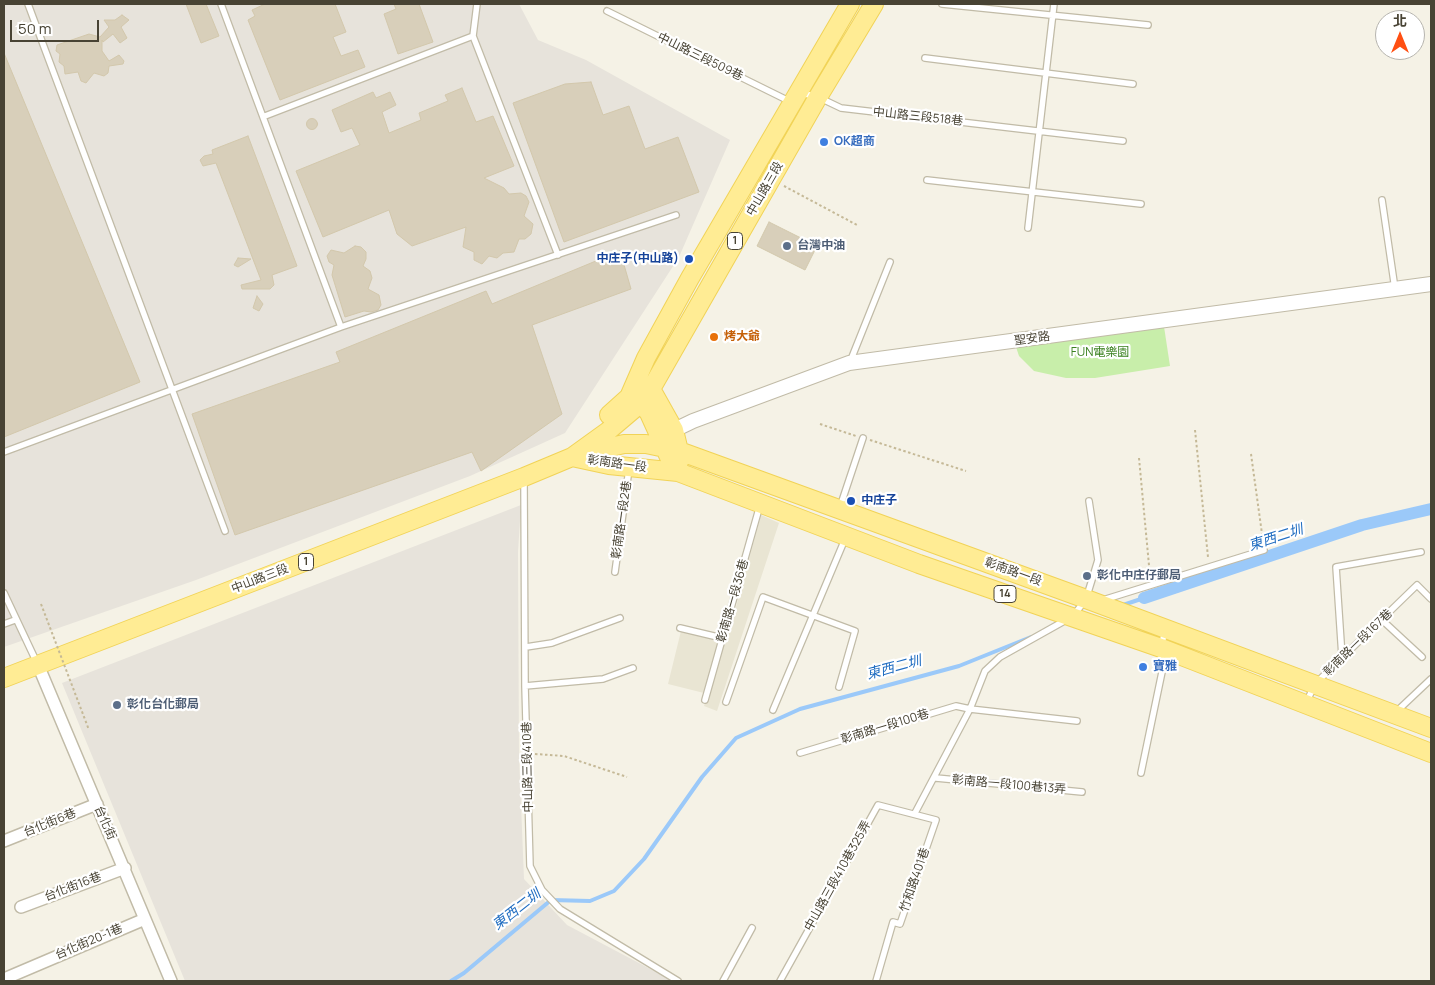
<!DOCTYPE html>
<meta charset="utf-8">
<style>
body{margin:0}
#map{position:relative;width:1435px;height:985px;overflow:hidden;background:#f5f2e6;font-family:Manrope,"Noto Sans TC",sans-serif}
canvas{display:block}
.frame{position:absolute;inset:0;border:5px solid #484334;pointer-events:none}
.north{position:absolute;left:1375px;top:10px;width:50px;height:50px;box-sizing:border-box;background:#fff;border:1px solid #b6b4ae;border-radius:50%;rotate:0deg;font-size:14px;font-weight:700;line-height:20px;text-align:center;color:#484334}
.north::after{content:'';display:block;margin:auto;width:18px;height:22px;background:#ff4f12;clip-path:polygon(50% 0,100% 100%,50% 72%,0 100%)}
.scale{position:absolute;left:10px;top:20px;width:89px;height:22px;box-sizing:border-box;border:2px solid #484334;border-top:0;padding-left:6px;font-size:15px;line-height:18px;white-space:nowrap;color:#484334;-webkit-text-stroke:4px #fff;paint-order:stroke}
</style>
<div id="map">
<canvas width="1435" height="985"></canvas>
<div class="frame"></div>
<div class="north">北</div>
<div class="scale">50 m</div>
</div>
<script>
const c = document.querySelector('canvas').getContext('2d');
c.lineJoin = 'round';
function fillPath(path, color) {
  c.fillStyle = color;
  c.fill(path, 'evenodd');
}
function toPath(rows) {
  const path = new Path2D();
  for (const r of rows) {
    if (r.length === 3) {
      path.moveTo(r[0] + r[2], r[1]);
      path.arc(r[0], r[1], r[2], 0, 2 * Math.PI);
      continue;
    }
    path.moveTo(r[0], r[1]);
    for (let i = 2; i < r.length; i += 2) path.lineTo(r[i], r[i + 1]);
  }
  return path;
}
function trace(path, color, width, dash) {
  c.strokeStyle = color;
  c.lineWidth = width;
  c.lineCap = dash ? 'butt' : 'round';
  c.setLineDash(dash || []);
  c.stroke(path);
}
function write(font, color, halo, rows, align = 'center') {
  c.font = font + ' Manrope,"Noto Sans TC",sans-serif';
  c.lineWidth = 4.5;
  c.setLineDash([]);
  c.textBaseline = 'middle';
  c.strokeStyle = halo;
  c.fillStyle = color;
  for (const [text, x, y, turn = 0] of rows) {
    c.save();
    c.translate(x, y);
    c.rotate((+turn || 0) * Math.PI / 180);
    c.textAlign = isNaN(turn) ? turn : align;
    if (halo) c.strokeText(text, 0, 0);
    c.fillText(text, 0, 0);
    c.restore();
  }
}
fillPath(toPath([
 [761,515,779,523,717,711,704,706,708,694,668,684,681,631,727,640]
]), '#e9e5d3');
fillPath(toPath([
 [4,4,519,4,538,40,586,60,730,140,679,257,565,433,470,476,196,580,4,647],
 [521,505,518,552,519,755,524,879,567,925,673,981,185,981,62,683]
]), '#e7e3db');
fillPath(toPath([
 [1163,320,1170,366,1095,378,1066,378,1034,371,1019,356,1014,341]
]), '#c8eeaa');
trace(toPath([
 [1120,606,1144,598],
 [451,981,464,973,551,900,590,901,614,891,644,859,702,777,736,738,800,709,959,666,1031,637]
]), '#9bc9f9', 4);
trace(toPath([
 [1144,598,1362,525,1431,509]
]), '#9bc9f9', 12);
const building = toPath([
 [186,4,206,4,219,36,201,43,186,4],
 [265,4,335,4,346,32,333,37,341,56,358,50,365,67,280,100,248,20,255,16,252,10,265,4],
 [394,4,419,4,433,42,398,54,384,14,396,9,394,4],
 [122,15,129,20,121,27,127,38,120,43,113,34,103,42,102,40,102,51,109,61,119,55,124,61,123,64,109,66,108,73,104,76,94,73,86,83,81,81,78,72,65,74,64,66,59,62,60,54,56,51,57,45,89,34,100,37,109,27,104,20,115,20,122,15],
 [4,53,140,382,4,437,4,53],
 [591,82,603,115,629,106,645,149,678,137,699,192,564,242,513,103,565,84,591,82],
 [462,88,476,122,493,116,514,166,484,178,504,188,509,194,521,193,526,196,529,202,524,216,533,224,531,234,525,239,519,239,514,252,503,253,497,258,489,256,482,264,474,260,474,252,463,247,466,227,412,246,397,234,389,210,323,237,296,171,360,145,352,128,341,132,332,110,373,92,376,98,390,92,396,105,382,112,389,133,421,120,419,113,448,101,445,95,462,88],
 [312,124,5.5],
 [248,136,297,266,272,275,274,285,270,289,242,289,241,285,261,280,216,163,203,166,200,160,204,156,213,154,212,150,248,136],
 [769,222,817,246,805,270,757,246,769,222],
 [355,246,361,247,366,252,366,259,363,266,370,271,372,278,368,289,379,295,381,305,378,310,371,312,364,311,345,317,332,275,334,265,329,262,327,256,331,250,344,253,355,246],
 [620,251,631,289,532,325,562,414,481,471,472,452,235,535,192,414,340,362,336,352,486,291,492,304,620,251],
 [238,258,251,259,238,267,234,265,238,258],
 [257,296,263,304,259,311,253,308,257,296]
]);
fillPath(building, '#d8cfba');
trace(building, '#d3c8ac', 1);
const service = toPath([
 [28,4,225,531],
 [221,4,341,327],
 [942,4,1148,25],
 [607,11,791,102],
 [473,36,477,4],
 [925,58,1133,84],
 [801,93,818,97,841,108,1123,141],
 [265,116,473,36,558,255],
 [927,180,1141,204],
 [1382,200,1395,289],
 [1028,228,1054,4],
 [850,362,890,262],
 [4,452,341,327,676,215],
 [524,480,525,686,530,866,542,890,560,909,678,981],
 [840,507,863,438],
 [615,572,629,469],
 [4,593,37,663],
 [1103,600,1264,550],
 [1074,615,1086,599,1098,560,1089,501],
 [1382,620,1422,657],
 [4,624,15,620],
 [680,628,722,638],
 [526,647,552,643,620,618],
 [1342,657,1336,567,1421,552],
 [525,686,603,679,633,668],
 [705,700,760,505],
 [1307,701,1315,684,1417,585,1431,599],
 [726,702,763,597,855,631,839,687],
 [773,710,845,539],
 [1396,712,1431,679],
 [800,753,956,706,970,709,1077,721],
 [1141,773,1162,672,1161,648,1165,630],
 [936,778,1082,792],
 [915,813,970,709,985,671,1000,657,1066,620],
 [723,981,752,928],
 [780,981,878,805,936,820,900,924,893,922,876,981]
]);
const minor = toPath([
 [38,665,171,981],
 [4,841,97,804],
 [21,907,125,868],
 [4,979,145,919]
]);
const tertiary = toPath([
 [666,434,693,421,849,363,1431,284]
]);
const primary = toPath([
 [643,385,651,389,674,430,679,451,679,462],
 [632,398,641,403,649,413,669,457],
 [609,415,629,397,646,358,690,278,850,4],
 [585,453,624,444,646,444,679,451,1086,599,1431,728],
 [572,457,609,465,678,472,919,564,1161,648,1431,753],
 [4,678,524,477,572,457,608,431,641,403,651,389,818,97,874,4]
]);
trace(service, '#c1bba7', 8);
trace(minor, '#c1bba7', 14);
trace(tertiary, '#c1bba7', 16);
trace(primary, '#f1d357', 20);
trace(toPath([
 [784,186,857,225],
 [820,424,856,436],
 [1195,430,1208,557],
 [870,440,966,471],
 [1251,454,1263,541],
 [1139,458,1150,576],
 [535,754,564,756,627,777]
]), '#c5b997', 2, [2.5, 2.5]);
trace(service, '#fff', 5.5);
trace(minor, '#fff', 11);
trace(tertiary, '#fff', 14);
trace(primary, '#ffec94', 18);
trace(toPath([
 [41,604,89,730]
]), '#c5b997', 2, [2.5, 2.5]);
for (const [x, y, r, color] of [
 [824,142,5,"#3f7fe0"],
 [787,246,5,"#5c6f8a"],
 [689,259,5,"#1a4fb4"],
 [714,337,5,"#e8710a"],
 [851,501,5,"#1a4fb4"],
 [1087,576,5,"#5c6f8a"],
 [1143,667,5,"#3f7fe0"],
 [117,705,5,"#5c6f8a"]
]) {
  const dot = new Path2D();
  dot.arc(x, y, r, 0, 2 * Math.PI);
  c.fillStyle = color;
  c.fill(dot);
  trace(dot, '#fff', 2);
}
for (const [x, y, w] of [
 [735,241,15],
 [306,562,15],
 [1005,594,22]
]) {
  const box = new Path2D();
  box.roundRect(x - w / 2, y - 8.5, w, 17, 4);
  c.fillStyle = '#fff';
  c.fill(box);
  trace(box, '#484334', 1);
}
write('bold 11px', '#484334', null, [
 ["1",735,241],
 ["1",306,562],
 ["14",1005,594]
]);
write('12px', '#484334', '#fff', [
 ["中山路三段509巷",700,57,26],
 ["中山路三段518巷",918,117,6],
 ["中山路三段",765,189,-60],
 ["聖安路",1032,339,-8],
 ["彰南路一段",617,464,8],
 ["彰南路一段2巷",622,520,-82],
 ["彰南路一段",1013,572,20],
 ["中山路三段",260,579,-21],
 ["彰南路一段36巷",733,601,-74],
 ["彰南路一段167巷",1358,643,-44],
 ["彰南路一段100巷",885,727,-17],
 ["中山路三段410巷",528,767,-91],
 ["彰南路一段100巷13弄",1009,785,5],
 ["台化街6巷",50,823,-22],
 ["台化街",105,823,66],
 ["中山路三段410巷325弄",838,876,-61],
 ["竹和路401巷",915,880,-71],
 ["台化街16巷",73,887,-21],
 ["台化街20-1巷",89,942,-23]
]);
write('bold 12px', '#366cbe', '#fff', [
 ["OK超商",834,142],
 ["寶雅",1153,667]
], 'left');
write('bold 12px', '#4e5e75', '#fff', [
 ["台灣中油",797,246],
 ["彰化中庄仔郵局",1097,576],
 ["彰化台化郵局",127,705]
], 'left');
write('bold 12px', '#164399', '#fff', [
 ["中庄子(中山路)",679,259],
 ["中庄子",861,501,"left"]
], 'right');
write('bold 12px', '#c56008', '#fff', [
 ["烤大爺",724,337]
], 'left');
write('12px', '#3b8120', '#fff', [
 ["FUN電樂園",1100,353]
]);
write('italic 14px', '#206dc1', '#fff', [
 ["東西二圳",1276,538,-18],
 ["東西二圳",894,668,-15],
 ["東西二圳",517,910,-38]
]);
</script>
